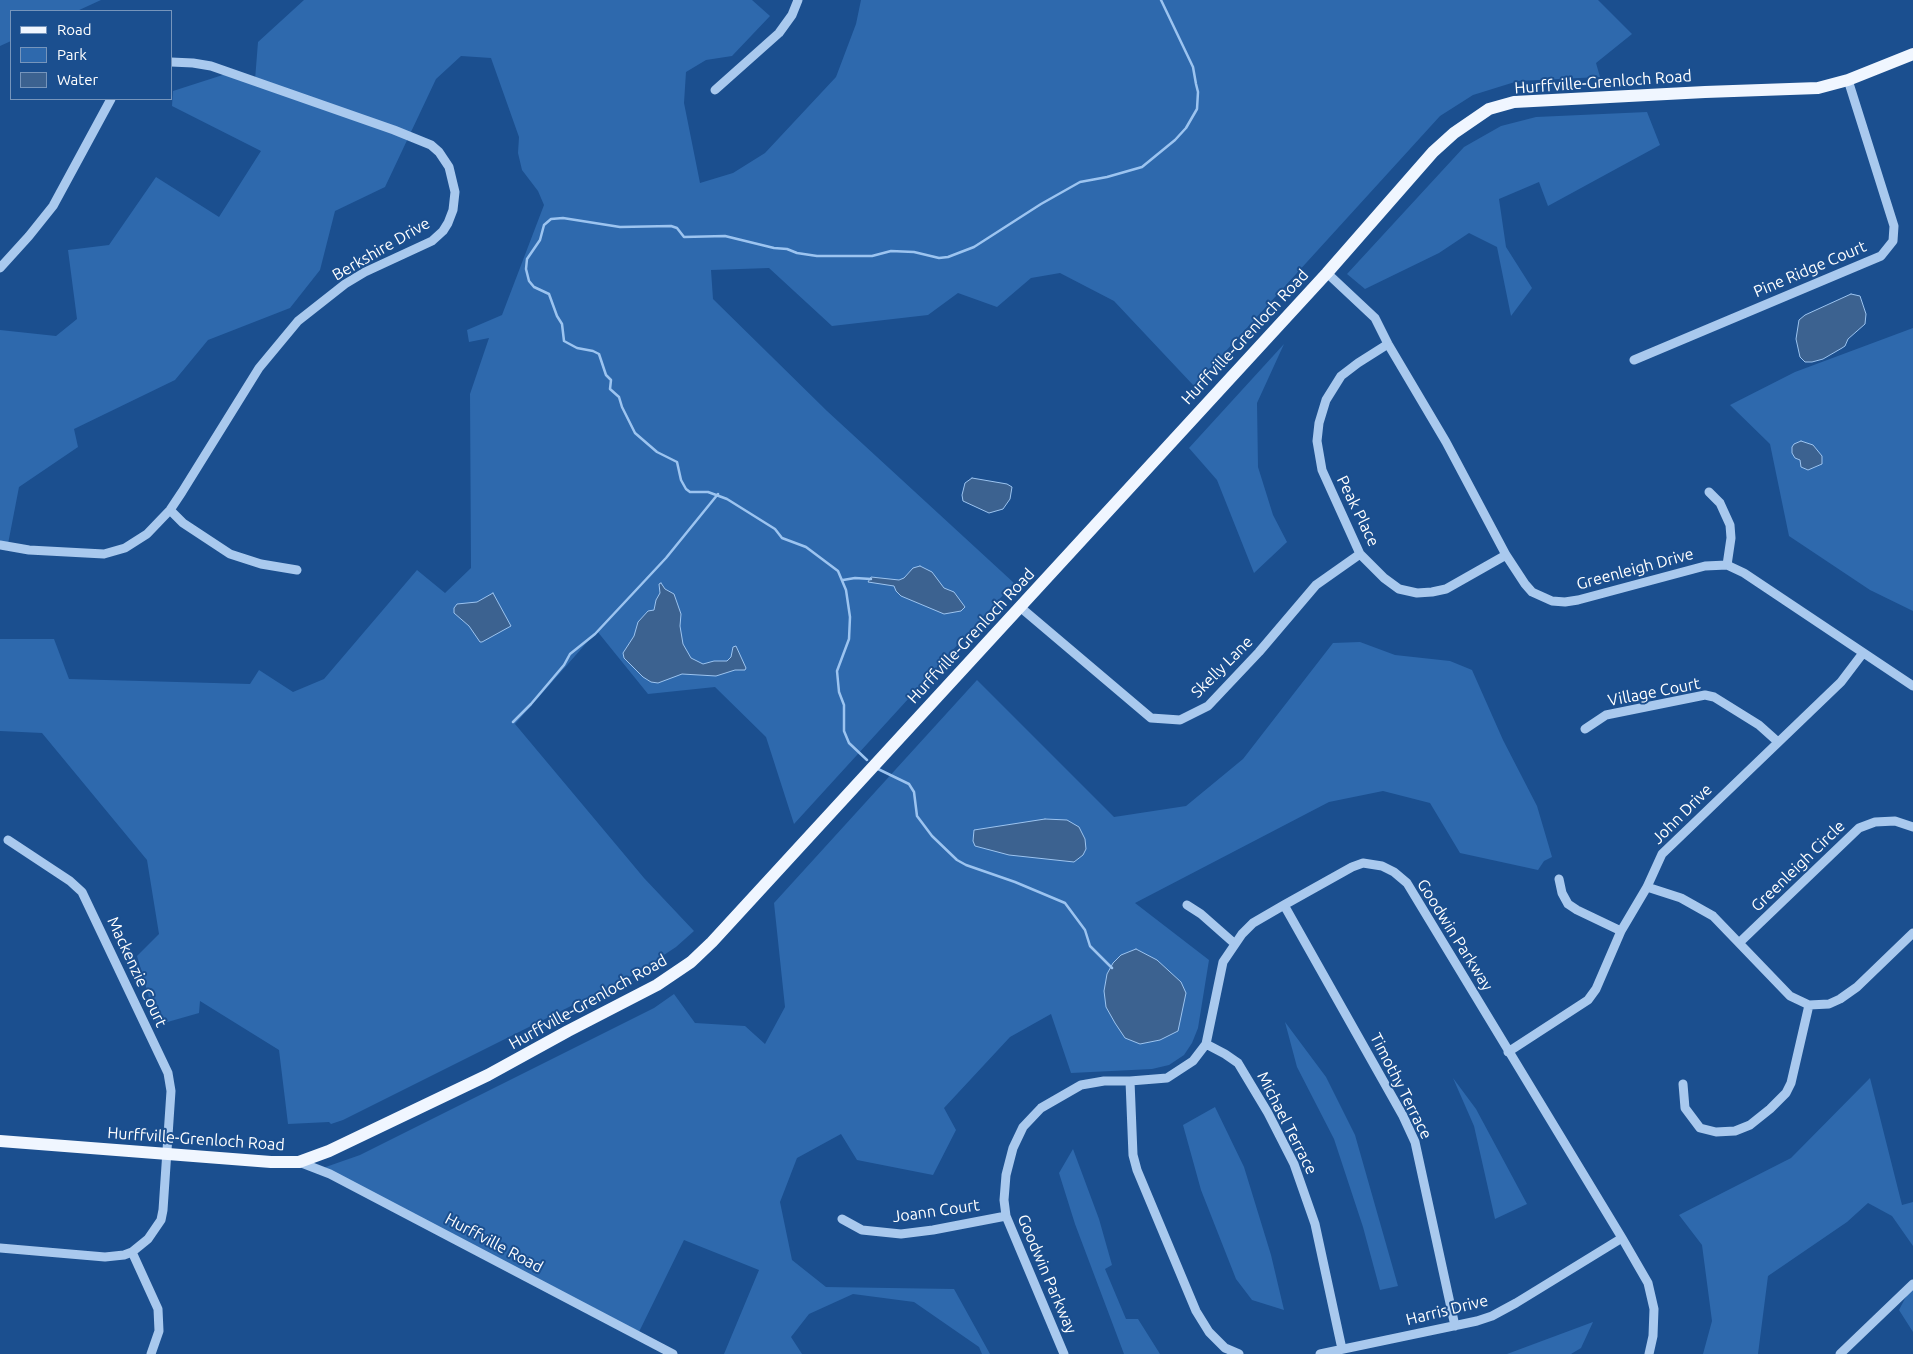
<!DOCTYPE html>
<style>
body{margin:0}
#map{position:relative;width:1913px;height:1354px;overflow:hidden;background:#1b4f8f;font-family:Ubuntu,sans-serif}
canvas{display:block}
.legend{position:absolute;left:10px;top:10px;width:162px;height:90px;box-sizing:border-box;background:#1b4f8f;border:1px solid #7695bc;margin:0;padding:6px 9px;list-style:none;font-size:15px;color:#fff}
.legend li{display:flex;align-items:center;gap:10px;height:25px}
.legend b{width:25px;border:1px solid #7695bc}
</style>
<div id="map">
<canvas width="1913" height="1354"></canvas>
<ul class="legend">
<li><b style="height:6px;background:#f0f6ff"></b>Road</li>
<li><b style="height:14px;background:#2e69ad"></b>Park</li>
<li><b style="height:14px;background:#3c6290"></b>Water</li>
</ul>
</div>
<script>
const c = document.querySelector('canvas').getContext('2d');
c.lineJoin = 'round';
function fillPath(path, color) {
  c.fillStyle = color;
  c.fill(path, 'evenodd');
}
function toPath(rows) {
  const path = new Path2D();
  for (const r of rows) {
    path.moveTo(r[0], r[1]);
    for (let i = 2; i < r.length; i += 2) path.lineTo(r[i], r[i + 1]);
  }
  return path;
}
function trace(path, color, width, dash) {
  c.strokeStyle = color;
  c.lineWidth = width;
  c.lineCap = dash ? 'butt' : 'round';
  c.setLineDash(dash || []);
  c.stroke(path);
}
function write(font, color, halo, rows, align = 'center') {
  c.font = font + ' Ubuntu,sans-serif';
  c.lineWidth = 4;
  c.setLineDash([]);
  c.textBaseline = 'middle';
  c.strokeStyle = halo;
  c.fillStyle = color;
  for (const [text, x, y, turn = 0] of rows) {
    c.save();
    c.translate(x, y);
    c.rotate((+turn || 0) * Math.PI / 180);
    c.textAlign = isNaN(turn) ? turn : align;
    if (halo) c.strokeText(text, 0, 0);
    c.fillText(text, 0, 0);
    c.restore();
  }
}
fillPath(toPath([
 [0,0,101,0,77,11,11,11,11,41,0,46],
 [304,0,752,0,770,16,732,56,706,60,686,72,684,103,700,183,733,173,765,153,836,77,856,24,861,0,1598,0,1632,34,1596,63,1600,77,1518,81,1473,95,1440,116,1194,386,1114,301,1060,273,1031,278,997,307,958,293,928,315,832,326,769,268,711,270,713,299,827,411,1014,583,794,824,766,737,715,687,648,694,597,631,515,724,644,878,694,931,676,947,635,974,343,1120,331,1124,329,1122,288,1124,279,1050,200,1001,199,1013,157,1025,137,956,159,934,147,860,42,733,0,731,0,639,54,639,69,679,250,684,259,670,293,692,324,679,417,570,445,593,471,568,470,394,489,338,469,342,467,330,502,315,544,205,538,191,522,170,518,153,519,137,491,58,461,56,436,79,385,187,335,211,320,270,290,308,208,340,175,380,74,429,78,447,19,487,8,544,0,543,0,330,56,336,77,319,68,250,109,245,156,177,219,217,261,151,172,106,173,91,232,72,255,80,258,42],
 [1647,112,1660,145,1548,206,1539,182,1499,199,1506,247,1532,288,1511,316,1497,247,1469,233,1439,253,1365,289,1347,274,1464,147,1501,126,1536,117],
 [1913,328,1913,611,1870,590,1789,536,1770,444,1730,405,1795,372],
 [1284,344,1257,403,1258,467,1273,515,1287,542,1254,573,1217,480,1189,448],
 [1360,642,1395,655,1450,661,1472,670,1503,740,1537,806,1552,857,1544,861,1538,870,1460,853,1430,803,1383,791,1329,802,1135,903,1209,960,1198,1028,1192,1043,1184,1055,1169,1065,1152,1069,1071,1073,1051,1014,1010,1037,944,1108,956,1130,933,1175,857,1160,841,1134,797,1158,780,1202,792,1260,826,1287,954,1289,990,1354,982,1354,979,1347,914,1302,853,1294,809,1314,791,1337,802,1354,724,1354,759,1270,684,1240,637,1336,320,1169,360,1155,654,1008,674,994,695,1023,745,1026,765,1044,785,1007,774,903,977,680,1114,817,1186,806,1243,759,1333,643],
 [1285,1022,1326,1077,1355,1135,1398,1286,1380,1290,1363,1227,1334,1139,1297,1067],
 [1453,1078,1476,1109,1527,1204,1495,1219,1474,1126],
 [1870,1078,1902,1205,1913,1202,1913,1246,1892,1216,1868,1203,1847,1222,1768,1276,1758,1354,1703,1354,1712,1321,1702,1245,1679,1215,1791,1158],
 [1215,1107,1244,1167,1271,1255,1284,1310,1252,1300,1236,1279,1201,1190,1183,1125],
 [1073,1149,1099,1219,1112,1265,1105,1269,1126,1319,1138,1319,1160,1354,1124,1354,1075,1224,1059,1173],
 [1913,1283,1913,1332,1899,1310],
 [1593,1322,1581,1348,1571,1354,1507,1354]
]), '#2e69ad');
const water = toPath([
 [1851,294,1860,296,1866,314,1865,324,1848,339,1845,346,1842,348,1823,359,1812,362,1805,362,1800,357,1796,339,1799,320,1805,315,1851,294],
 [1801,441,1813,445,1822,456,1822,464,1808,470,1801,467,1800,460,1795,458,1792,453,1792,447,1794,444,1801,441],
 [972,478,1007,484,1012,487,1010,499,1003,509,989,513,963,501,962,495,965,483,972,478],
 [920,566,932,572,944,588,954,592,965,607,961,611,944,614,901,596,896,591,894,586,868,582,871,577,899,580,904,578,913,568,920,566],
 [661,583,665,589,674,594,681,614,680,626,683,644,691,658,703,664,714,661,727,661,731,657,733,647,736,646,746,668,745,670,735,670,716,676,682,674,658,683,651,682,643,677,624,658,623,653,634,636,638,622,648,611,654,610,656,600,660,593,659,584,661,583],
 [493,593,511,626,482,642,480,642,469,626,454,613,454,608,457,604,477,602,493,593],
 [1045,819,1067,820,1079,827,1085,839,1086,849,1083,855,1074,862,1009,855,975,846,973,841,974,830,1045,819],
 [1136,949,1157,960,1181,982,1186,993,1178,1031,1160,1040,1140,1044,1125,1038,1115,1023,1106,1007,1104,991,1107,974,1113,963,1121,955,1136,949]
]);
fillPath(water, '#3c6290');
trace(water, '#9cc4f0', 1);
trace(toPath([
 [843,580,855,578,871,579],
 [513,722,531,704,564,665,570,654,595,634,666,558,718,494],
 [867,760,849,743,844,731,844,705,839,692,837,671,849,639,850,617,846,590,838,571,806,547,782,538,775,529,727,499,708,492,690,492,686,489,681,480,677,462,657,452,635,433,622,407,619,397,610,389,611,380,606,375,599,354,593,351,577,348,564,341,562,324,557,316,549,294,534,287,529,281,526,269,527,259,540,240,544,225,551,219,563,218,620,227,671,226,677,228,684,237,725,236,774,248,787,249,797,253,817,256,872,256,891,251,914,252,939,258,948,257,974,247,1041,204,1080,182,1107,177,1142,167,1175,140,1186,128,1197,109,1198,92,1196,84,1193,67,1161,0],
 [878,769,909,784,914,792,917,816,932,836,957,860,966,865,1015,882,1065,903,1085,930,1090,946,1112,968]
]), '#9cc4f0', 2.5);
trace(toPath([
 [715,90,779,33,792,15,798,0],
 [0,268,29,236,53,206,111,99],
 [1327,273,1375,318,1388,344,1446,442,1506,555,1525,584,1532,592,1552,601,1565,602,1578,600,1705,566,1727,565,1744,573,1913,686],
 [1388,344,1358,363,1341,376,1326,400,1319,423,1317,441,1322,470,1360,554,1384,578,1399,589,1417,593,1432,592,1446,589,1506,555],
 [1634,360,1881,256,1893,241,1894,226,1848,80],
 [1709,492,1720,503,1730,525,1731,538,1727,565],
 [170,510,183,523,230,554,261,564,297,570],
 [0,545,29,550,104,554,125,548,147,534,170,510,182,492,259,368,298,321,345,284,365,272,432,241,443,231,448,223,453,210,455,192,449,167,439,152,431,145,394,130,211,66,193,63,171,62],
 [1020,607,1151,718,1180,720,1208,706,1259,652,1316,585,1360,554],
 [1585,729,1606,715,1705,695,1714,697,1759,725,1778,742],
 [1559,879,1562,893,1568,904,1577,910,1621,931],
 [1647,887,1681,898,1713,916,1790,996,1809,1005,1829,1004,1840,999,1857,987,1913,933],
 [1187,905,1201,914,1235,944],
 [1284,905,1403,1116,1415,1142,1455,1326],
 [1739,943,1859,828,1875,822,1895,821,1913,827],
 [1206,1044,1225,1054,1238,1063,1268,1113,1294,1164,1315,1224,1342,1349],
 [1508,1052,1588,1000,1596,989,1621,931,1647,887,1662,854,1841,682,1863,653],
 [1130,1081,1133,1155,1137,1170,1196,1311,1209,1332,1225,1348,1239,1354],
 [1683,1084,1685,1108,1700,1128,1716,1132,1735,1131,1750,1125,1770,1109,1786,1093,1791,1083,1809,1005],
 [299,1162,330,1174,673,1354],
 [842,1219,862,1230,901,1234,933,1230,1006,1216],
 [0,1248,105,1257,124,1255,132,1252,148,1239,161,1220,163,1210,171,1091,168,1073,82,892,70,881,8,840],
 [132,1252,158,1309,159,1331,151,1354],
 [1064,1354,1006,1216,1004,1200,1006,1175,1013,1148,1023,1127,1041,1108,1081,1085,1104,1081,1130,1081,1167,1078,1193,1061,1206,1044,1223,962,1242,934,1253,923,1284,905,1352,867,1363,863,1382,866,1394,872,1407,883,1622,1238,1648,1283,1654,1309,1653,1336,1649,1354],
 [1320,1354,1477,1321,1492,1316,1516,1303,1622,1238],
 [1840,1354,1913,1284]
]), '#a9c9ee', 9);
trace(toPath([
 [0,1141,271,1162,299,1162,329,1151,488,1075,568,1031,657,985,691,962,712,942,1327,273,1433,152,1454,133,1489,109,1514,102,1705,92,1818,88,1848,80,1913,54]
]), '#f0f6ff', 12);
write('16px', '#fff', '#1b4f8f', [
 ["Hurffville-Grenloch Road",1603,82,-4],
 ["Berkshire Drive",381,249,-30],
 ["Pine Ridge Court",1810,269,-23],
 ["Hurffville-Grenloch Road",1245,337,-47],
 ["Peak Place",1358,511,64],
 ["Greenleigh Drive",1635,569,-15],
 ["Hurffville-Grenloch Road",971,636,-47],
 ["Skelly Lane",1222,667,-45],
 ["Village Court",1654,692,-11],
 ["John Drive",1682,814,-45],
 ["Greenleigh Circle",1798,866,-44],
 ["Goodwin Parkway",1455,935,58],
 ["Mackenzie Court",137,972,65],
 ["Hurffville-Grenloch Road",588,1002,-29],
 ["Timothy Terrace",1401,1086,63],
 ["Michael Terrace",1287,1123,63],
 ["Hurffville-Grenloch Road",196,1139,4],
 ["Joann Court",936,1211,-8],
 ["Hurffville Road",494,1243,28],
 ["Goodwin Parkway",1047,1274,67],
 ["Harris Drive",1447,1310,-14]
]);
</script>
